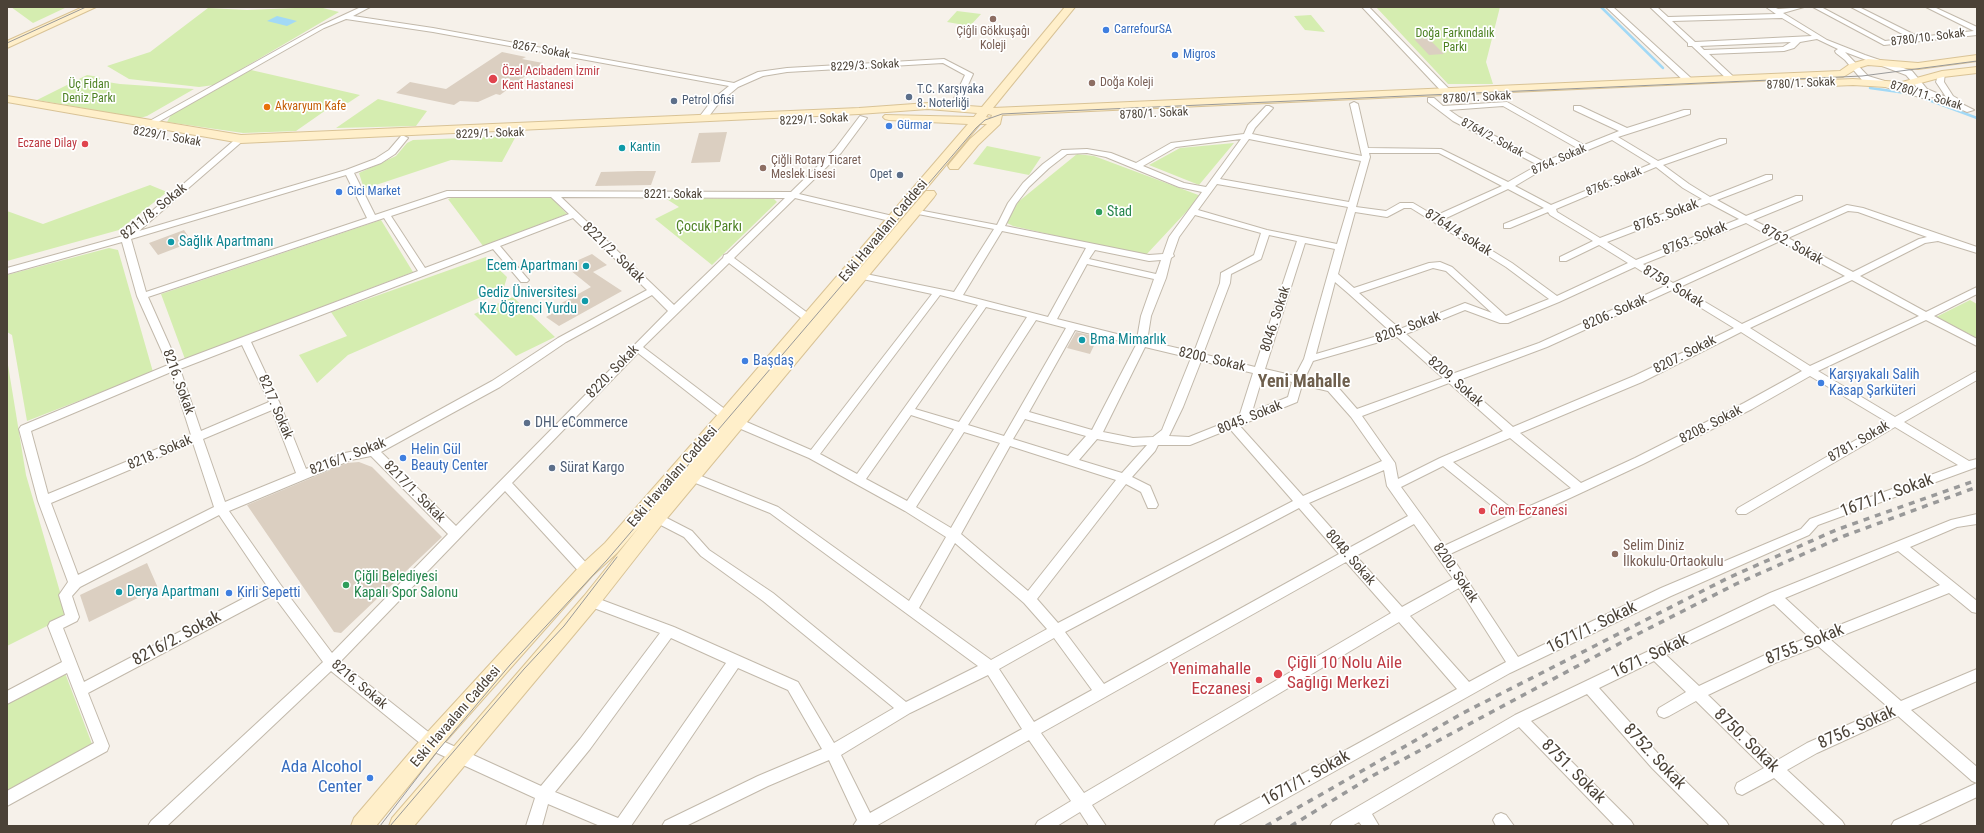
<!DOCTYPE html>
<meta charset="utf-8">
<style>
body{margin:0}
#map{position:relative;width:1984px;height:833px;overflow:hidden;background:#f6f1ea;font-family:"Roboto Condensed",sans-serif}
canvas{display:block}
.frame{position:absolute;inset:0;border:8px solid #4b4237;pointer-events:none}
</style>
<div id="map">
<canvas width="1984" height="833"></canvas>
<div class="frame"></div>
</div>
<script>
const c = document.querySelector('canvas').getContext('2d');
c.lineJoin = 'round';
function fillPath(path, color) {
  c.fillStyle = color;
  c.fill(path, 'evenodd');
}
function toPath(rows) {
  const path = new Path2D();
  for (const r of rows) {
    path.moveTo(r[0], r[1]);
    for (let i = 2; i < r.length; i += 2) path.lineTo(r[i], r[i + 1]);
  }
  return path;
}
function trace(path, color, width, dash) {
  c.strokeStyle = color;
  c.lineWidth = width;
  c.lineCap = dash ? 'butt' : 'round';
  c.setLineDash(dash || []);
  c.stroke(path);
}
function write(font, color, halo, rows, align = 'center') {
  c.font = font + ' "Roboto Condensed",sans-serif';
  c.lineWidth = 3.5;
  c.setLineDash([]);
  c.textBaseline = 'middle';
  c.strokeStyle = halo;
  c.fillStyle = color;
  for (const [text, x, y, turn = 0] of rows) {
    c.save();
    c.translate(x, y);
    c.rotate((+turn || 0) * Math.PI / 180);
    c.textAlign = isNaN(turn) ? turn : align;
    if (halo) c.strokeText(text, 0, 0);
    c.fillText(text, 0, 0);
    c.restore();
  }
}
fillPath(toPath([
 [11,7,67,7,33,23],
 [319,7,339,12,214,85,199,87,129,79,107,66,150,52,208,8,247,10],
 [1376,7,1500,7,1486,62,1493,84,1448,84],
 [957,11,981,14,970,26,947,22],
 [1311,15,1325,32,1305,30,1294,16],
 [251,70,360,95,348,103,339,101,296,131,243,133,167,122,171,115],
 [87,75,99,77,101,81,120,84,194,89,147,116,140,118,37,100],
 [378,99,427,111,416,126,336,128],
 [516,136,502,162,451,160,364,189,359,173,396,156,407,143,413,140],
 [1234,143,1199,185,1149,165,1180,148],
 [987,146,1041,157,1029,175,973,164],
 [1077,154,1094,156,1201,196,1145,256,1013,226,1007,223,1018,202],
 [150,185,167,192,119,230,7,261,7,211,43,224],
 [457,196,550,196,567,214,483,246,448,199],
 [665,198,774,199,777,202,712,265,655,219,679,207],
 [381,220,413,272,185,359,161,294],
 [109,248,118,250,153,372,27,421,12,335,7,332,7,275],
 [486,257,507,277,504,287,348,355,317,383,299,355,347,336,331,312],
 [513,297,555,337,516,356,474,314],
 [1970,300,1977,304,1977,338,1936,317],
 [7,359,26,475,67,616,7,646],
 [65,673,92,744,7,791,7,703]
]), '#d5edb0');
fillPath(toPath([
 [277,16,297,21,287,26,267,21]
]), '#a2d9f6');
trace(toPath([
 [1601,7,1663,68],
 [1870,88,1906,93],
 [1918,96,1977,118]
]), '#a2d9f6', 2.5);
fillPath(toPath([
 [1428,38,1444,54,1429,55,1414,39],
 [502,52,526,57,522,59,543,63,500,95,496,94,478,102,460,101,454,105,396,93,410,82,446,89],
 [727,132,720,162,691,163,699,133],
 [638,171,656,171,651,185,595,186,601,172],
 [184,230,192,242,158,255,149,243],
 [592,254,607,265,593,272,622,291,559,326,546,317,562,308,558,305,591,287,565,266],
 [1076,332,1098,337,1090,354,1067,348],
 [359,462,372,467,442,537,341,633,334,632,247,505,347,463],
 [147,563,158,588,89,622,80,595]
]), '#dbcfc1');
const street = toPath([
 [361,7,370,7,353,16,433,28,734,83,758,72,787,68,944,59,973,74,958,107,954,109,950,107,965,75,943,63,787,72,763,76,738,87,719,103,706,120,700,120,700,116,713,99,729,86,433,32,346,19,324,28,153,125,146,123,320,26,361,7],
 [1362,7,1369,7,1450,90,1450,94,1444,94,1362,7],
 [1606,7,1613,7,1692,79,1692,83,1686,83,1606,7],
 [1650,7,1657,7,1668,17,1776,14,1766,7,1774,7,1778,9,1804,7,1783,13,1827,40,1865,55,1912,71,1927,89,1946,97,1936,82,1939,72,1945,72,1944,82,1953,96,1960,100,1960,103,1974,110,1967,112,1933,97,1926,99,1862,80,1845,60,1836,53,1835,51,1838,49,1817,39,1800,42,1794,48,1784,51,1709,54,1736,79,1729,81,1692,46,1688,46,1688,43,1650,7],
 [1782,18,1812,36,1695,42,1672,21,1782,18],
 [1791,42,1783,47,1704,50,1700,46,1791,42],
 [1845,52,1906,75,1921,92,1868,76,1845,52],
 [1813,7,1821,7,1885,41,1910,38,1851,7,1859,7,1919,37,1974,31,1926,7,1934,7,1977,27,1977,35,1884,45,1813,7],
 [1428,98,1434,98,1443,106,1507,102,1584,145,1619,131,1574,110,1574,106,1580,106,1627,128,1684,110,1690,110,1690,114,1618,137,1658,161,1720,139,1726,139,1726,143,1663,165,1689,184,1710,197,1766,175,1772,175,1772,179,1717,200,1746,216,1796,196,1802,196,1802,200,1753,220,1781,234,1847,205,1863,208,1977,247,1977,253,1938,241,1925,243,1860,276,1926,312,1977,287,1977,294,1934,316,1977,339,1977,346,1926,320,1818,371,1895,417,1977,371,1977,380,1904,422,1969,461,1977,459,1977,467,1818,525,1809,535,1671,596,1510,673,1237,826,1214,826,1217,821,1457,689,1399,622,1092,805,1106,826,1089,826,1080,812,1057,826,1035,826,1038,821,1071,801,1029,740,876,826,853,826,857,820,829,760,768,786,686,826,662,826,665,821,758,776,822,749,788,690,738,668,631,826,600,826,548,804,542,826,526,826,535,798,426,748,331,671,167,826,148,826,151,821,323,662,273,595,88,693,109,746,107,751,7,806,7,791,94,743,67,673,7,704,7,691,62,662,48,626,50,622,65,615,59,595,68,582,38,501,19,429,21,426,168,365,137,296,122,242,7,274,7,268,123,236,238,137,241,137,245,139,139,231,346,170,375,159,389,150,401,136,404,136,408,138,395,154,381,163,354,173,375,215,447,191,791,192,835,149,860,116,867,118,841,153,799,194,897,217,897,221,894,222,795,198,734,258,813,317,814,319,813,321,805,321,729,263,643,347,730,413,731,416,730,419,722,419,638,353,512,483,590,567,592,571,590,575,586,576,582,575,505,491,340,662,436,738,541,786,580,739,660,633,586,605,585,601,586,597,591,596,674,627,798,682,834,743,894,708,763,601,701,556,684,537,653,521,651,518,653,515,657,513,692,531,709,550,773,593,906,702,978,666,770,513,688,480,686,477,688,474,696,474,778,507,909,601,946,537,905,511,809,458,734,426,732,423,738,419,742,420,811,450,932,294,858,278,856,276,858,274,861,273,954,292,994,229,913,213,913,209,997,225,1008,203,1023,183,1043,164,1062,150,1087,149,1111,153,1136,163,1171,143,1244,134,1248,125,1266,106,1269,106,1273,108,1255,128,1252,134,1362,156,1350,104,1354,102,1358,104,1368,148,1441,149,1508,182,1538,165,1453,121,1428,102,1428,98],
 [1503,106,1577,148,1544,162,1459,117,1449,110,1503,106],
 [1241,139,1206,187,1184,183,1143,166,1176,147,1241,139],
 [1249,139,1361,161,1349,202,1220,179,1249,139],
 [1612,140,1651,164,1551,205,1515,186,1547,167,1612,140],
 [1087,153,1106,157,1179,187,1202,192,1169,237,1163,254,1149,255,1005,226,1016,204,1029,187,1049,168,1067,154,1087,153],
 [1369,153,1439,153,1502,186,1435,216,1413,203,1400,203,1386,211,1356,207,1370,157,1369,153],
 [1656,167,1683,188,1702,199,1600,238,1557,212,1556,209,1656,167],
 [346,175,367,218,146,292,131,239,346,175],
 [1217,184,1348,207,1337,244,1267,230,1198,210,1217,184],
 [1508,189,1544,208,1504,224,1504,228,1510,228,1548,212,1550,215,1593,241,1560,257,1560,261,1566,261,1599,245,1628,263,1557,296,1512,263,1442,220,1508,189],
 [448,197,551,197,569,214,425,268,391,216,448,197],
 [561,197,785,198,727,254,724,255,723,258,674,305,561,197],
 [1709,203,1739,219,1636,260,1607,242,1709,203],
 [1404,208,1411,208,1506,267,1549,299,1506,316,1452,267,1440,262,1429,263,1354,288,1338,274,1355,212,1387,217,1404,208],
 [1848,211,1858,212,1927,237,1919,239,1853,272,1788,238,1848,211],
 [1195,215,1261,233,1254,255,1221,273,1220,283,1194,352,1147,341,1151,316,1166,278,1171,258,1174,256,1173,254,1179,237,1195,215],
 [384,218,418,271,177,362,148,297,384,218],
 [573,218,647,290,558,338,492,381,370,448,345,453,306,469,280,404,251,342,493,249,521,282,527,282,529,280,527,278,500,246,573,218],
 [1746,223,1773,238,1673,283,1643,264,1746,223],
 [1002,231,1086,248,1048,317,963,295,1002,231],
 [1269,235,1297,241,1255,367,1203,354,1230,283,1231,274,1261,259,1269,235],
 [1780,241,1845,276,1742,324,1680,287,1780,241],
 [1305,243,1335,249,1304,359,1295,376,1265,369,1305,243],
 [1095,250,1149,261,1161,260,1156,274,1089,259,1095,250],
 [1087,264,1154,279,1141,316,1137,339,1057,319,1087,264],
 [1635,267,1665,286,1539,343,1452,374,1406,334,1465,310,1500,323,1508,323,1559,302,1635,267],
 [1433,268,1446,271,1492,313,1465,303,1400,329,1359,293,1433,268],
 [1852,280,1919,316,1810,366,1750,328,1852,280],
 [1335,282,1349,294,1391,332,1316,354,1335,282],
 [1672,290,1734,328,1634,376,1513,427,1459,380,1547,347,1672,290],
 [652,295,668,311,456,526,381,452,500,387,566,342,652,295],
 [940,295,978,305,857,474,820,454,940,295],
 [986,307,1027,317,959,422,915,409,986,307],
 [1036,320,1066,328,1004,436,968,425,1036,320],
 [1075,330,1136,345,1092,430,1029,412,1075,330],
 [1741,332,1802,371,1744,403,1635,458,1581,483,1520,433,1642,382,1741,332],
 [1397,337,1443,378,1357,409,1336,385,1305,378,1313,361,1397,337],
 [242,345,269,402,201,431,180,369,242,345],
 [1145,347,1191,358,1162,430,1153,437,1133,438,1103,432,1145,347],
 [1201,361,1253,373,1239,417,1189,437,1169,436,1183,407,1201,361],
 [171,372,191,435,48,494,31,431,171,372],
 [1263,375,1292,382,1288,397,1252,412,1263,375],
 [1810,376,1887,422,1738,508,1736,511,1738,514,1746,514,1895,427,1958,465,1810,519,1801,529,1661,588,1518,657,1450,554,1643,464,1752,409,1810,376],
 [1449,383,1503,431,1440,458,1398,479,1395,463,1362,416,1449,383],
 [1302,385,1328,391,1351,417,1382,461,1303,496,1239,425,1247,424,1248,422,1297,402,1302,385],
 [272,410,296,473,225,502,203,439,272,410],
 [911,415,954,429,907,501,866,479,911,415],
 [1025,419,1086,436,1068,456,1013,439,1025,419],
 [1230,429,1293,501,1058,623,1037,599,1126,484,1141,492,1148,508,1156,508,1158,505,1150,486,1132,477,1155,451,1158,445,1190,445,1230,429],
 [964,432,1000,443,951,528,916,507,964,432],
 [1510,438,1571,488,1516,512,1453,462,1510,438],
 [1097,439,1133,446,1147,445,1122,473,1079,460,1097,439],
 [193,443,214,507,78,575,51,503,193,443],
 [1010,446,1116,480,1028,591,961,534,1010,446],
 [371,456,448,534,332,653,280,584,229,511,351,460,371,456],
 [1443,466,1506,517,1444,546,1401,487,1443,466],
 [1384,470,1387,486,1408,516,1349,548,1309,503,1384,470],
 [1299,508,1339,554,1104,684,1065,632,1299,508],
 [219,515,267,586,84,682,63,628,77,621,79,617,72,596,80,587,219,515],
 [1414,524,1453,579,1402,607,1356,556,1414,524],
 [955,543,1024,603,1047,629,991,660,919,608,955,543],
 [1346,562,1391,613,1084,793,1041,733,1346,562],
 [1459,588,1506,662,1469,682,1410,616,1459,588],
 [671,638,726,663,618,818,555,792,590,749,671,638],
 [1054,638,1092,690,1034,722,999,669,1054,638],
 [988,675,1022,729,870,813,841,755,910,713,988,675],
 [1977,514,1977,524,1957,527,1910,547,1977,601,1977,613,1972,612,1949,593,1831,640,1901,701,1977,669,1977,681,1911,710,1977,767,1977,783,1972,781,1898,716,1817,753,1787,770,1842,821,1845,826,1826,826,1774,778,1742,795,1737,793,1735,788,1737,783,1764,768,1696,701,1669,716,1664,718,1659,716,1657,712,1659,708,1686,692,1654,661,1599,688,1662,758,1726,821,1729,826,1710,826,1652,768,1587,694,1531,721,1631,821,1634,826,1615,826,1519,727,1372,814,1379,826,1362,826,1359,822,1352,826,1330,826,1333,821,1515,715,1770,593,1951,520,1977,514],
 [1898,551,1940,585,1822,632,1785,598,1898,551],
 [1774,604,1809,637,1765,655,1699,686,1666,655,1774,604],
 [1818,646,1888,707,1807,743,1776,761,1708,695,1775,663,1818,646],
 [1977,783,1977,797,1916,826,1891,826,1894,821,1977,783],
 [1501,813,1506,815,1514,826,1496,826,1493,820,1496,815,1501,813]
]);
const secondary = toPath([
 [83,7,96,7,7,48,7,41,83,7],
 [1065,7,1075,7,993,108,1840,71,1850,64,1868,59,1918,63,1977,55,1977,61,1918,69,1868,65,1858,68,1843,77,1002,115,1000,124,978,145,958,169,950,169,948,166,950,163,970,139,987,124,980,124,845,286,926,191,934,191,936,194,934,197,663,523,598,606,414,826,389,826,392,818,584,596,640,526,617,553,592,576,438,750,376,826,351,826,354,818,424,736,580,566,605,543,720,412,968,124,889,120,885,119,883,117,885,115,974,117,977,113,928,109,859,114,241,143,7,102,7,96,241,135,859,108,928,103,982,107,1065,7],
 [988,114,992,115,991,118,986,117,988,114],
 [1977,67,1977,73,1943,77,1902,88,1853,85,1830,86,1825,83,1830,80,1853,79,1902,82,1942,71,1977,67]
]);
trace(street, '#c2b9ab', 2);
trace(secondary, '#d9c396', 2);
fillPath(street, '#fff');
fillPath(secondary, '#ffefca');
trace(toPath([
 [7,43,86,7],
 [380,826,440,748,510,665,607,560,976,128,985,120,1002,114,1041,112,1862,76,1977,61],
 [390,826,524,669,564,626,617,557]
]), '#999', 1);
trace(toPath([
 [1266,826,1463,713,1728,578,1836,530,1977,480],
 [1291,826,1374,775,1626,640,1736,584,1844,536,1977,487]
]), '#999', 3.5, [6, 6]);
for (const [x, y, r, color] of [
 [993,19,4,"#8d6e63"],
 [1106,30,4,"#3f7fe0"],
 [1175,55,4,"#3f7fe0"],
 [493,79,5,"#e0444e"],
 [1092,83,4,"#8d6e63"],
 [909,97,4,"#5c6f8a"],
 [674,101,4,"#5c6f8a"],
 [267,107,4,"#e8710a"],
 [889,126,4,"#3f7fe0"],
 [85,144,4,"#e0444e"],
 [622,148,4,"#0f9aa8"],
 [763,168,4,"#8d6e63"],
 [900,175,4,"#5c6f8a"],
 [339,192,4,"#3f7fe0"],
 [1099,212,4,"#2e9e5b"],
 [171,242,4,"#0f9aa8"],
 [586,266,4,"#0f9aa8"],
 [585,301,4,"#0f9aa8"],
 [1082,340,4,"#0f9aa8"],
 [745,361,4,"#3f7fe0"],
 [1821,383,4,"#3f7fe0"],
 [527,423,4,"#5c6f8a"],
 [403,458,4,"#3f7fe0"],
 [552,468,4,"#5c6f8a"],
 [1482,511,4,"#e0444e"],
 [1615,554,4,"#8d6e63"],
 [346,585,4,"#2e9e5b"],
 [119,592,4,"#0f9aa8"],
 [229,593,4,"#3f7fe0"],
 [1278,674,5,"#e0444e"],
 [1259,680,4,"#e0444e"],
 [370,778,4,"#3f7fe0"]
]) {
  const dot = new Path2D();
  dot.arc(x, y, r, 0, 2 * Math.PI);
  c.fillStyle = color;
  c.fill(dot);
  trace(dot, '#fff', 1.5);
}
write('12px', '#366cbe', '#fff', [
 ["CarrefourSA",1114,30],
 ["Migros",1183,55],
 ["Gürmar",897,126],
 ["Cici Market",347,192]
], 'left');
write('12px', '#785e54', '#fff', [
 ["Çiĝli Gökkuşaĝı",993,32,"center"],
 ["Koleji",993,46,"center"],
 ["Doğa Koleji",1100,83],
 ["Çiğli Rotary Ticaret",771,161],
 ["Meslek Lisesi",771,175]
], 'left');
write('12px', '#4e8224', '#fff', [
 ["Doğa Farkındalık",1455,34],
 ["Parkı",1455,48],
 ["Üç Fidan",89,85],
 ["Deniz Parkı",89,99]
]);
write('12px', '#4b4237', '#fff', [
 ["8780/10. Sokak",1928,38,-7],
 ["8267. Sokak",541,50,10],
 ["8229/3. Sokak",865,66,-3],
 ["8780/1. Sokak",1801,84,-3],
 ["8780/11. Sokak",1926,96,17],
 ["8780/1. Sokak",1477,98,-3],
 ["8780/1. Sokak",1154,114,-3],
 ["8229/1. Sokak",814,120,-3],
 ["8229/1. Sokak",490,134,-2],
 ["8229/1. Sokak",167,137,10],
 ["8764/2. Sokak",1492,138,28],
 ["8764. Sokak",1559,160,-24],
 ["8766. Sokak",1614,182,-22],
 ["8221. Sokak",673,195]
]);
write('12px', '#be3a42', '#fff', [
 ["Özel Acıbadem İzmir",502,72],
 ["Kent Hastanesi",502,86],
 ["Eczane Dilay",77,144,"right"]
], 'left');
write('12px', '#4e5e75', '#fff', [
 ["T.C. Karşıyaka",917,90],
 ["8. Noterliği",917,104],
 ["Petrol Ofisi",682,101],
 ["Opet",892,175,"right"]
], 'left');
write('12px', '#c56008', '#fff', [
 ["Akvaryum Kafe",275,107]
], 'left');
write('12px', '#0d838f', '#fff', [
 ["Kantin",630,148]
], 'left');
write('14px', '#4b4237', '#fff', [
 ["8211/8. Sokak",154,212,-39],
 ["8765. Sokak",1666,216,-21],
 ["Eski Havaalanı Caddesi",884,231,-50],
 ["8764/4 sokak",1458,233,32],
 ["8763. Sokak",1695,239,-22],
 ["8762. Sokak",1792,245,29],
 ["8221/2. Sokak",613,253,44],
 ["8759. Sokak",1673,287,31],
 ["8206. Sokak",1615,313,-24],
 ["8046. Sokak",1276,319,-72],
 ["8205. Sokak",1408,328,-20],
 ["8207. Sokak",1685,355,-27],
 ["8200. Sokak",1212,360,13],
 ["8220. Sokak",613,372,-46],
 ["8216. Sokak",178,382,70],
 ["8209. Sokak",1455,382,41],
 ["8217. Sokak",275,407,67],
 ["8045. Sokak",1250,418,-22],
 ["8208. Sokak",1711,425,-27],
 ["8781. Sokak",1859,442,-30],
 ["8218. Sokak",160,453,-23],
 ["8216/1. Sokak",348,457,-21],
 ["Eski Havaalanı Caddesi",673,477,-49],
 ["8217/1. Sokak",414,492,45],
 ["8048. Sokak",1350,558,49],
 ["8200. Sokak",1455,573,56],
 ["8216. Sokak",359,685,40],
 ["Eski Havaalanı Caddesi",456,717,-49]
]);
write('14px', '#27864d', '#fff', [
 ["Stad",1107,212],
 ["Çiğli Belediyesi",354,577],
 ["Kapalı Spor Salonu",354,593]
], 'left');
write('14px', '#4e8224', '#fff', [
 ["Çocuk Parkı",709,227]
]);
write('14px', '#0d838f', '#fff', [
 ["Sağlık Apartmanı",179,242],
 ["Ecem Apartmanı",578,266,"right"],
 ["Gediz Üniversitesi",577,293,"right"],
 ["Kız Öğrenci Yurdu",577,309,"right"],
 ["Bma Mimarlık",1090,340],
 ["Derya Apartmanı",127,592]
], 'left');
write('14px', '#366cbe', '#fff', [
 ["Başdaş",753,361],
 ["Karşıyakalı Salih",1829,375],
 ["Kasap Şarküteri",1829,391],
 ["Helin Gül",411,450],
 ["Beauty Center",411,466],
 ["Kirli Sepetti",237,593]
], 'left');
write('14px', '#4e5e75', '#fff', [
 ["DHL eCommerce",535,423],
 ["Sürat Kargo",560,468]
], 'left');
write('14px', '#be3a42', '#fff', [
 ["Cem Eczanesi",1490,511]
], 'left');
write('14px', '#785e54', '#fff', [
 ["Selim Diniz",1623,546],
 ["İlkokulu-Ortaokulu",1623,562]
], 'left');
write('17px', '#4b4237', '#fff', [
 ["1671/1. Sokak",1887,496,-20],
 ["1671/1. Sokak",1592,628,-26],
 ["8216/2. Sokak",177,639,-28],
 ["8755. Sokak",1805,645,-22],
 ["1671. Sokak",1650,657,-25],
 ["8756. Sokak",1857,728,-24],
 ["8750. Sokak",1746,741,44],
 ["8752. Sokak",1654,757,47],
 ["8751. Sokak",1573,772,45],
 ["1671/1. Sokak",1306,779,-29]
]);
write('17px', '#be3a42', '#fff', [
 ["Çiğli 10 Nolu Aile",1287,664],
 ["Sağlığı Merkezi",1287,684],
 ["Yenimahalle",1251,670,"right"],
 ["Eczanesi",1251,690,"right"]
], 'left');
write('17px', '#366cbe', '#fff', [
 ["Ada Alcohol",362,768],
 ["Center",362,788]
], 'right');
write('bold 18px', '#6e5f4d', '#fff', [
 ["Yeni Mahalle",1304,382]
]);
</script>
